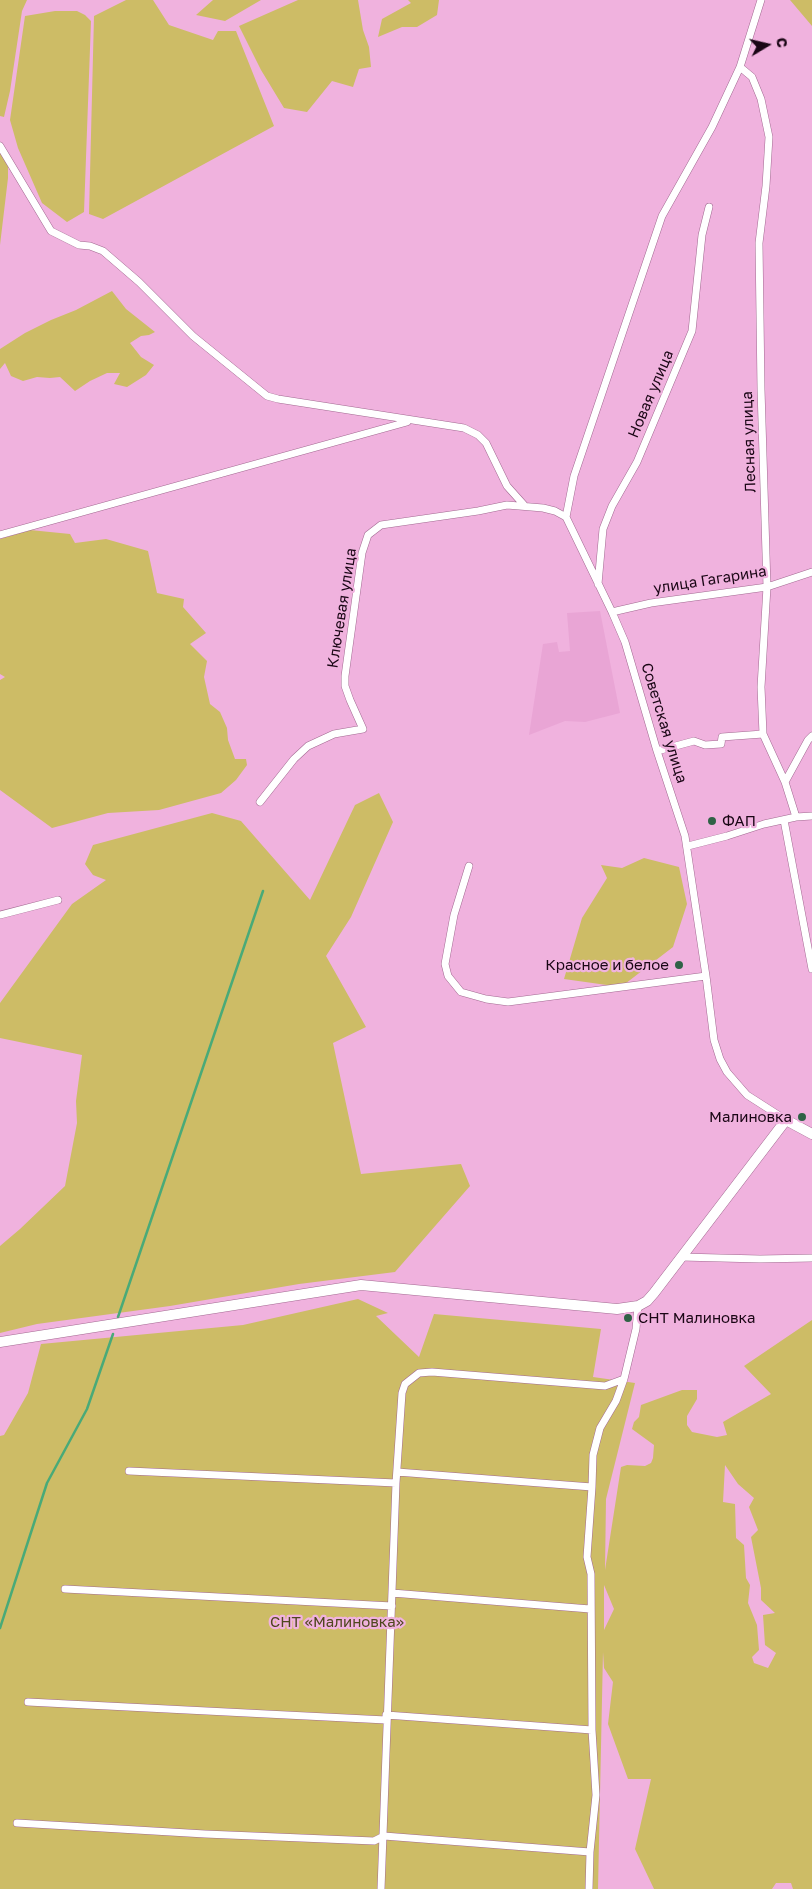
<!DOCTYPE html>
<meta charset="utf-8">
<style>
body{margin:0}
#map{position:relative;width:812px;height:1889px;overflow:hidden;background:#f0b2de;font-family:"Golos Text",sans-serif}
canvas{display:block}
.north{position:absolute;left:742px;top:20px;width:50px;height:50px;-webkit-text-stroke:4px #f0b2de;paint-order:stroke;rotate:81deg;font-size:14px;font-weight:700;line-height:20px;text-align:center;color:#1a0615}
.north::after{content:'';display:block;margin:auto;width:18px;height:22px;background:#1a0615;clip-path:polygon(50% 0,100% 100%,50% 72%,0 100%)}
</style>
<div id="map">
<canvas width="812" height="1889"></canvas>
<div class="north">С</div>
</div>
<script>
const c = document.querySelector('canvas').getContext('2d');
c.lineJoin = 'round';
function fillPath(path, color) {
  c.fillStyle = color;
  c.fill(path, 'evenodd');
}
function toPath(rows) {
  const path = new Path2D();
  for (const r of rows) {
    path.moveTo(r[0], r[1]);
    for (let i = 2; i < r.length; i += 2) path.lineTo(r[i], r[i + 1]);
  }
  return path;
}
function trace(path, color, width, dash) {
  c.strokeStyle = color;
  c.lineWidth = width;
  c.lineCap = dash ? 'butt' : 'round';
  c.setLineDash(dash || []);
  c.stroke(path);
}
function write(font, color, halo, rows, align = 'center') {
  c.font = font + ' "Golos Text",sans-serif';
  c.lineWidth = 4.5;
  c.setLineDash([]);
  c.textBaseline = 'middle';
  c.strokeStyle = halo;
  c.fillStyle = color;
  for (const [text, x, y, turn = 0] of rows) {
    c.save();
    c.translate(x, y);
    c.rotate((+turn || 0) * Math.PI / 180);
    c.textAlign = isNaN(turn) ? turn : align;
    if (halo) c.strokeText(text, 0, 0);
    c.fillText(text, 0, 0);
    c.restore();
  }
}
fillPath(toPath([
 [600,611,620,713,585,722,565,721,529,735,543,644,557,642,559,652,570,651,567,613]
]), '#e9a5d5');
fillPath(toPath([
 [0,0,27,0,22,11,10,91,4,117,0,116],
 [126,0,153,0,169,25,213,40,218,31,236,31,274,126,103,219,89,214,94,16],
 [213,0,261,0,225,21,196,15],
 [298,0,358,0,363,30,369,47,371,67,359,69,353,87,332,81,307,112,284,108,261,70,239,26],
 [408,0,439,0,437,15,417,27,402,27,378,37,382,19,411,3],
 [790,0,812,0,812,26],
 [55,11,77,11,85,15,91,21,84,212,67,222,42,203,18,148,10,120,25,16],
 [0,145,8,161,8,178,0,245],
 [112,291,126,309,155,332,149,335,141,336,130,343,141,357,154,365,146,375,127,387,114,384,120,373,107,373,90,381,75,391,60,377,50,378,37,377,23,381,11,376,5,363,0,369,0,349,25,333,51,320,76,310],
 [30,530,70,534,75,543,106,539,148,551,157,593,184,599,183,607,206,633,190,644,207,661,204,677,210,704,220,712,227,728,228,740,235,759,246,759,247,765,236,780,221,793,159,810,108,813,52,828,0,790,0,680,5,677,0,674,0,539],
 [379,793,393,822,351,917,326,956,366,1027,333,1043,361,1174,461,1164,470,1186,395,1272,299,1284,170,1306,37,1324,0,1333,0,1246,20,1229,65,1186,77,1123,76,1101,82,1055,0,1038,0,1003,72,904,106,880,93,875,85,864,93,845,212,813,241,821,310,900,355,805],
 [644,858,679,867,687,904,673,947,621,987,564,979,582,918,607,878,601,865,622,868],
 [358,1299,388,1313,376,1316,419,1357,434,1314,601,1329,593,1377,635,1383,606,1499,605,1570,621,1467,627,1465,645,1466,651,1463,653,1458,654,1445,632,1429,634,1422,639,1417,641,1405,682,1390,697,1390,697,1399,687,1416,687,1425,692,1432,717,1437,727,1435,723,1422,771,1394,744,1366,812,1320,812,1889,793,1889,791,1883,776,1883,772,1889,654,1889,635,1849,651,1779,628,1779,608,1724,613,1682,604,1668,603,1652,598,1889,0,1889,0,1436,4,1435,28,1393,41,1344,243,1325],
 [725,1465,738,1484,754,1498,749,1507,758,1530,751,1537,761,1588,761,1600,775,1613,763,1615,765,1645,776,1653,768,1668,754,1663,752,1657,759,1650,757,1625,748,1603,750,1585,746,1578,744,1545,736,1538,735,1504,723,1502],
 [604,1585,614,1609,604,1630]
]), '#cdbc66');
trace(toPath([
 [118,1317,263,891],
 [0,1628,47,1483,87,1409,113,1334]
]), '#49aa78', 2.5);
const street = toPath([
 [740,67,752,77,761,99,769,137,766,186,759,243,761,389,767,587,761,687,763,734,785,782,796,817],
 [0,146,51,231,79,245,90,246,103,251,139,282,193,336,267,396,278,399,464,428,478,435,486,443,507,486,524,505],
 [566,517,574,476,662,216,712,127,740,67,761,0],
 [0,535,407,422],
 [598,584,603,529,612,506,637,462,692,331,702,235,709,207],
 [612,612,651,603,767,587,812,572],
 [657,751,694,741,705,745,721,744,722,737,763,734],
 [785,782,808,740,812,736],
 [260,802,294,759,308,746,334,734,363,729,350,700,345,686,345,676,362,553,368,535,381,525,478,511,507,505,543,508,555,511,566,517,612,612,625,642,657,751,685,836,706,976,714,1040,720,1059,727,1072,747,1095,786,1120],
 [784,820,812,969],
 [688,846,727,836,764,824,796,817,812,816],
 [469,866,454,915,445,964,448,976,461,992,486,999,508,1002,706,976],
 [0,915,58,900],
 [681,1257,760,1259,812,1258],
 [129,1471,396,1483],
 [397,1472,592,1487],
 [65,1589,392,1606],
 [392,1593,590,1609],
 [28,1702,386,1720],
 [386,1715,592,1730],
 [17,1823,205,1834,374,1841,384,1836,590,1852],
 [381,1889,396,1483,402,1393,405,1384,419,1373,432,1372,605,1386,624,1379,636,1329,638,1306],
 [589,1889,590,1852,596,1795,592,1730,591,1574,587,1557,592,1487,593,1455,600,1428,616,1401,624,1379]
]);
const secondary = toPath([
 [0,1342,361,1285,617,1309,638,1306,647,1301,654,1293,786,1120,812,1134]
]);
trace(street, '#a26991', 8);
trace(secondary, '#a26991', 11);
trace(street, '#fff', 7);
trace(secondary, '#fff', 10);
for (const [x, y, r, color] of [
 [712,821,5,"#2f6246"],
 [679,965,5,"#2f6246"],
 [802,1117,5,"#2f6246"],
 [628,1318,5,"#2f6246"]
]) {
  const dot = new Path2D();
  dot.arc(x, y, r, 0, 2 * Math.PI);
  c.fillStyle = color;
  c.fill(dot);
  trace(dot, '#f0b2de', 2);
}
write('15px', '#1a0615', '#f0b2de', [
 ["Новая улица",651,394,-67],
 ["Лесная улица",749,442,-92],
 ["улица Гагарина",710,580,-9],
 ["Ключевая улица",342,608,-81],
 ["Советская улица",664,723,73]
]);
write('15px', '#1a0615', '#f0b2de', [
 ["ФАП",722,821],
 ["Красное и белое",669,965,"right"],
 ["Малиновка",792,1117,"right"],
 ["СНТ Малиновка",638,1318]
], 'left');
write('15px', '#4f471e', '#f0b2de', [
 ["СНТ «Малиновка»",337,1622]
]);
</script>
